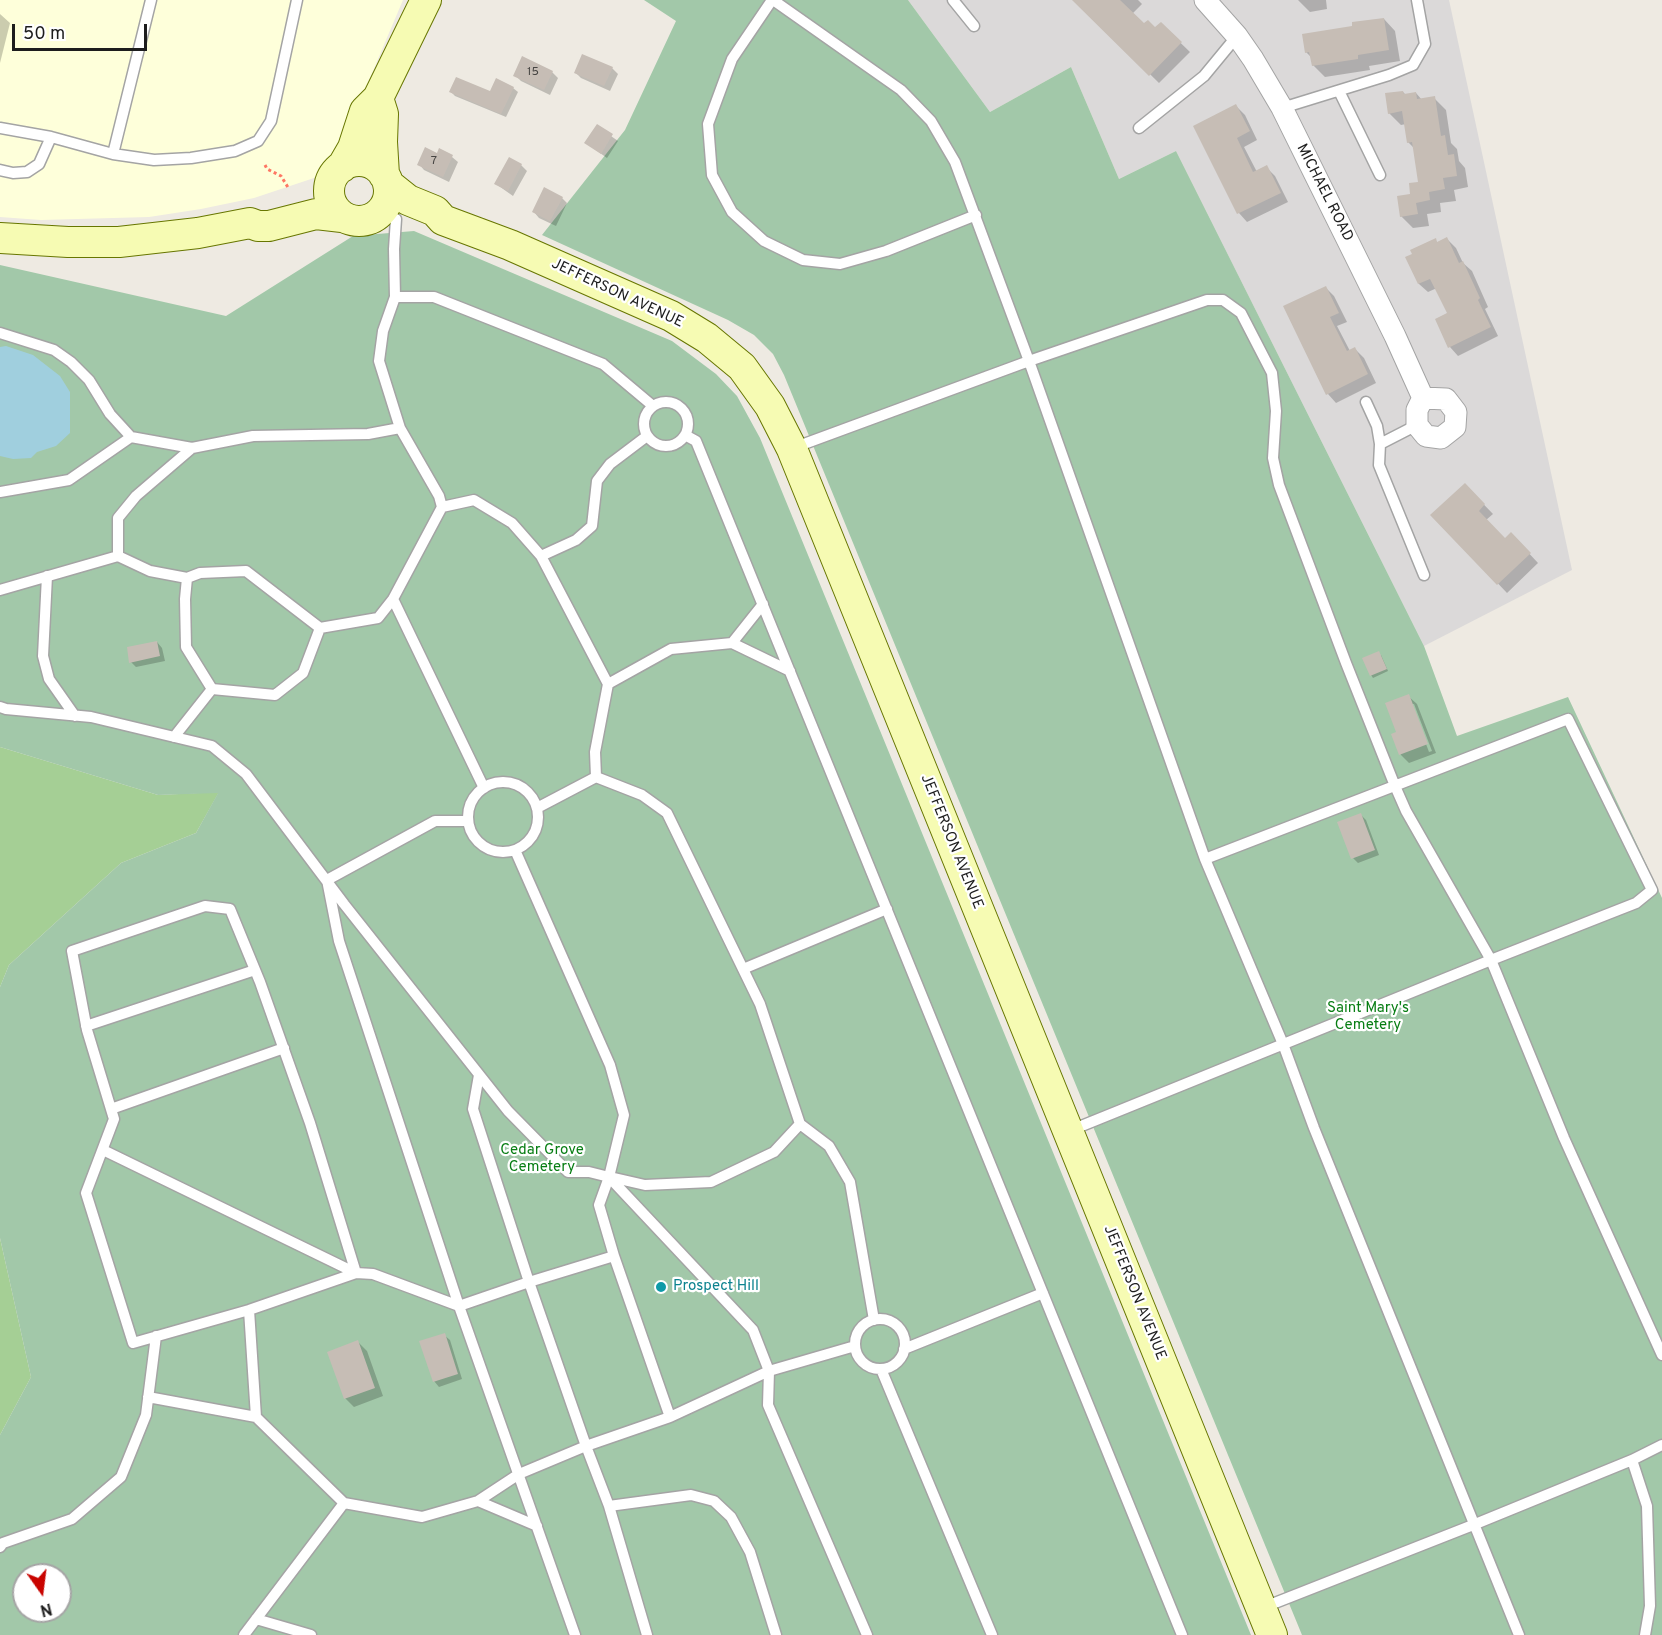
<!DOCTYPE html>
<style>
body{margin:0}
#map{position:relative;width:1662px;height:1635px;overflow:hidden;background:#eeeae2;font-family:Overpass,sans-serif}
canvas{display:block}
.north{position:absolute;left:12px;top:1563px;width:60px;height:60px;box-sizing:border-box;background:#fff;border:2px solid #a5a5a5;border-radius:50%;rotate:166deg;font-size:16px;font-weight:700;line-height:24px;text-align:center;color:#1d1d1d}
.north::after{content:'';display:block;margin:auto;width:21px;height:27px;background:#c90400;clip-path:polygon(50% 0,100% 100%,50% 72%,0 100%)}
.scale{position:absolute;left:12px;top:24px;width:135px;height:27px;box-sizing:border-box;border:3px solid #1d1d1d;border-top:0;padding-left:8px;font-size:18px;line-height:21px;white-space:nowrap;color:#1d1d1d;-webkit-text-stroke:4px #fff;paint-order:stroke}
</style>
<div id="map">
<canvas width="1662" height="1635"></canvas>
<div class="north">N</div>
<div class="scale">50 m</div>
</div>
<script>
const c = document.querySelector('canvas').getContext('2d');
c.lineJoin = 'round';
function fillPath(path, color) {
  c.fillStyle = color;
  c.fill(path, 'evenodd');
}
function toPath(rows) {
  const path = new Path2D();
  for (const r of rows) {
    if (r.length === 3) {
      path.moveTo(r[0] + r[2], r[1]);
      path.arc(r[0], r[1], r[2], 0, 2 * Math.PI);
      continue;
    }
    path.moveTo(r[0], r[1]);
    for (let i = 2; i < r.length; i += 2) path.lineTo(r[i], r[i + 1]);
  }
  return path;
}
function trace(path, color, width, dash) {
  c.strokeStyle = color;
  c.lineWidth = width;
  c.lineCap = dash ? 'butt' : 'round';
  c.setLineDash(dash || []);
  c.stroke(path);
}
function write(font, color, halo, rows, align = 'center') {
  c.font = font + ' Overpass,sans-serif';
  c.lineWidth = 4.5;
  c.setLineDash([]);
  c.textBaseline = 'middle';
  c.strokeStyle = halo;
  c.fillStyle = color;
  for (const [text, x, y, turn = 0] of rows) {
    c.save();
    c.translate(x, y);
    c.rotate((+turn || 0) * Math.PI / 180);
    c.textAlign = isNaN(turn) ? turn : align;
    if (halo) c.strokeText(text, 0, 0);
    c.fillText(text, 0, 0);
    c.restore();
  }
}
fillPath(toPath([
 [908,0,1449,0,1572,570,1424,646,1176,151,1119,179,1071,67,990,112]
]), '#dbd9d9');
fillPath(toPath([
 [0,0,403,0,336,158,327,169,317,177,254,198,201,209,149,217,41,220,0,217]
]), '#feffda');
fillPath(toPath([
 [0,747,158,795,219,792,196,833,121,863,9,965,0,987],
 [0,1238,31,1377,0,1435]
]), '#a5cf95');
fillPath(toPath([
 [644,0,908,0,990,112,1071,67,1119,179,1176,151,1424,646,1457,736,1568,697,1662,898,1662,1635,1302,1635,784,375,773,354,754,335,728,320,542,235,625,130,676,21],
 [414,231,672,341,716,374,737,396,760,438,1251,1635,0,1635,0,1435,31,1377,0,1238,0,987,9,965,121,863,196,833,218,793,158,795,0,747,0,265,226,316,353,236],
 [24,1575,60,1575,60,1611,24,1611]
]), '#a2c8a9');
fillPath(toPath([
 [6,346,33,355,60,376,70,392,70,433,56,446,37,452,31,458,13,459,0,456,0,347]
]), '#a0cfde');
fillPath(toPath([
 [1088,0,1138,0,1142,4,1132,14,1144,25,1156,29,1161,24,1190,52,1159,83,1081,6],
 [1298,0,1326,0,1327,9,1310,12],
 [0,14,10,23,0,63],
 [1384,19,1395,31,1400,61,1369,66,1370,70,1325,77,1313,65,1312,58,1306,52,1354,27],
 [612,68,618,74,610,91,581,78,576,73],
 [552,72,558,78,550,95,521,81,515,75],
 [513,88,518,92,506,117,455,96,451,92,491,93],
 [1403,92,1406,95,1416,93,1422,100,1434,98,1446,110,1451,143,1457,149,1459,161,1465,168,1468,187,1454,190,1456,201,1440,203,1441,212,1427,214,1429,226,1413,228,1401,216,1420,183,1414,148,1408,142,1406,124,1401,125,1389,113],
 [1236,106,1245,115,1257,140,1244,147,1257,172,1266,167,1275,176,1288,202,1247,222,1239,213],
 [597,126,618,141,607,158,586,143],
 [440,150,452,157,458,162,449,182,424,170,419,164,438,155],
 [521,165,527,171,513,196,496,184],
 [562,198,567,203,556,226,539,218,534,212],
 [1447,239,1456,248,1463,263,1472,271,1488,307,1485,309,1498,336,1458,356,1450,347,1449,314,1437,288,1428,292,1419,284,1407,258,1435,240,1438,243],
 [1325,287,1334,296,1347,322,1337,326,1350,351,1355,349,1364,358,1376,383,1336,403,1328,394],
 [1465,485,1493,514,1486,520,1505,540,1511,534,1538,563,1507,593,1433,515],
 [157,642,162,648,165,661,136,667,131,662],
 [1381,655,1388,671,1373,678,1371,675],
 [1408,696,1417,704,1436,753,1409,763,1401,755,1393,735,1398,733],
 [1411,704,1414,704,1432,751,1429,752],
 [1360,814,1366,820,1379,855,1358,863,1353,858],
 [444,1335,450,1340,462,1379,439,1387,434,1381],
 [358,1342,367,1351,383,1396,354,1407,345,1398]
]), '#0003');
fillPath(toPath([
 [1072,0,1120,0,1144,23,1148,20,1155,27,1161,22,1182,42,1149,76],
 [1384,18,1389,50,1358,55,1358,59,1312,66,1309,52,1305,53,1302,34,1352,26,1352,22],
 [582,54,613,67,604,86,574,73],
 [522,56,553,71,544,90,513,76],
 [456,77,490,91,496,78,514,87,501,114,449,92],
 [1403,91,1404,94,1416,92,1417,99,1435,96,1441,136,1445,135,1448,155,1454,154,1457,176,1443,178,1445,189,1429,192,1430,200,1416,203,1418,214,1400,217,1397,196,1410,194,1409,183,1418,182,1412,142,1407,143,1402,111,1388,114,1385,93],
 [1236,104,1250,131,1237,138,1253,172,1267,165,1281,193,1237,214,1193,126],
 [597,124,613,134,601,154,584,143],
 [425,147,437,153,439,148,453,155,443,177,417,165],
 [509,157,522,164,508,191,494,184],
 [544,187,563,197,550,221,532,212],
 [1447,237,1459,263,1463,261,1480,298,1478,300,1491,327,1448,348,1435,319,1447,313,1430,279,1418,284,1405,257,1412,254,1410,250,1436,238,1437,242],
 [1326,286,1339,313,1330,317,1347,351,1355,347,1368,374,1326,395,1283,306],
 [1465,483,1485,504,1479,511,1505,538,1511,532,1531,553,1497,585,1430,515],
 [157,641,160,656,129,663,127,647],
 [1379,651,1387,669,1370,676,1362,658],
 [1409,694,1428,744,1399,755,1391,734,1396,732,1385,703],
 [1361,813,1375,850,1351,859,1337,822],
 [445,1333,458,1374,433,1382,419,1341],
 [358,1340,375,1388,344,1399,327,1352]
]), '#c6bdb5');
const lane = toPath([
 [772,0,732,59,708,124,712,175,732,212,764,241,803,260,840,264,886,251,976,215],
 [773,0,901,90,931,121,955,162,1029,361,1207,300,1223,300,1241,313,1272,373,1276,411,1273,458,1279,485,1346,663,1395,786,1406,811,1491,960,1564,1138,1662,1355],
 [953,0,974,26],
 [1339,91,1380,175],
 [1282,108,1389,75,1413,65,1425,44,1417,0],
 [0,128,51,137,113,154,154,160,191,158,235,151,258,141,271,121,297,0],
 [1139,128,1204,76,1237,36],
 [113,154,151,0],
 [0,170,13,173,27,172,39,164,51,137],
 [396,219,394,249,395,297,383,331,379,361,400,428],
 [395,297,434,297,603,364,653,406],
 [0,333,54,350,71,362,89,380,110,414,131,437],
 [666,424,22],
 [1366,402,1377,426,1380,444],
 [1417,425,1380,444,1379,465,1424,575],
 [685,435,696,441,1182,1635],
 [793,448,1029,361,1205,859,1283,1044,1314,1128,1519,1635],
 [0,492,69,480,131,437,192,448,253,436,368,434,400,428,439,496,442,507,393,599,484,788],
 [442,507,474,500,512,523,541,556,576,540,592,526,597,481,610,464,647,436],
 [541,556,608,684,595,752,596,777],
 [47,576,43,656,49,679,75,716],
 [187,578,150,571,118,556,118,518,136,496,192,448],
 [0,590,118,556],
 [320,628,246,571,200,573,187,578,185,599,186,647,212,689,275,695,303,673,320,628,378,618,393,599],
 [732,643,763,604],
 [608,684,671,649,732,643,790,671],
 [0,707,6,709,91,717,212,746,246,774,344,904,508,1111,568,1172,589,1172,609,1177,753,1330,769,1371,768,1405,867,1635],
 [174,737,212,689],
 [503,817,35],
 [537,808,596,777,642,795,667,813,760,1004,800,1124,829,1146,850,1182,874,1320],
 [515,850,610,1065,624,1115,609,1177,599,1205,614,1256],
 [743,969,887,909],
 [86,1026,255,970],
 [479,1075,473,1109,529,1282,586,1446,519,1474,478,1501,537,1526],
 [111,1109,284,1048],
 [1069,1131,1491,960,1636,903,1652,890,1568,719,1205,859],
 [103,1150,356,1273],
 [610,1177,645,1185,711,1182,774,1152,800,1124],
 [356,1273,249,1310,133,1343,86,1193,114,1119,87,1030,72,951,205,906,230,909,260,982,310,1123,356,1273,373,1274,459,1306,339,941,327,880,435,821,468,821],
 [249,1310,256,1417],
 [880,1344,25],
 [904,1349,1043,1293],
 [881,1369,992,1635],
 [148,1397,256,1417,344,1503],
 [670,1417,769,1371,855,1346],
 [1632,1460,1647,1506,1650,1606,1645,1635],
 [609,1506,691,1495,714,1501,731,1517,750,1552,776,1635],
 [0,1547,3,1543,72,1519,121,1477,146,1415,156,1336],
 [1262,1608,1473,1525,1632,1460,1662,1445],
 [256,1619,311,1635],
 [244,1635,344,1503,422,1517,478,1501],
 [575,1635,459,1306,529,1282,614,1256,670,1417,586,1446,609,1506,647,1635]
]);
const street = toPath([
 [1205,0,1237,36,1253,59,1282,108,1395,336,1423,398,1417,410,1417,425,1426,436,1441,438,1455,427,1456,412,1446,399,1423,398]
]);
const secondary = toPath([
 [378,98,383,114,382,142,384,175],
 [359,191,30],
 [342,167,353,148,365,111,378,98,426,0],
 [388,184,408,200,435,211,443,220,510,245,671,316,707,338,742,367,770,406,792,449,1272,1635],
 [0,238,68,242,119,242,198,233,250,223,258,226,269,226,316,214,342,217]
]);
trace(lane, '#a4a4a4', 13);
trace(street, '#a4a4a4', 23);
trace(secondary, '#677601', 32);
trace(toPath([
 [265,165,267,169,281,176,289,189]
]), '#fe7663', 3, [3, 3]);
trace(lane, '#fff', 10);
trace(street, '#fff', 21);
trace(secondary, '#f6fbb3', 30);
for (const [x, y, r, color] of [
 [661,1287,6,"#0f9aa8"]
]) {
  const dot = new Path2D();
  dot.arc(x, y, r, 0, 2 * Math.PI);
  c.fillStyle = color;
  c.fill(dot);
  trace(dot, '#fff', 2);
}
write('12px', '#474543', null, [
 ["15",533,73],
 ["7",434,162]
]);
write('15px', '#1d1d1d', '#fff', [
 ["MICHAEL ROAD",1324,193,63],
 ["JEFFERSON AVENUE",617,294,25],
 ["JEFFERSON AVENUE",951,842,68],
 ["JEFFERSON AVENUE",1134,1293,68]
]);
write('15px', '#087e14', '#fff', [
 ["Saint Mary's",1368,1009],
 ["Cemetery",1368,1026],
 ["Cedar Grove",542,1151],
 ["Cemetery",542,1168]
]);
write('15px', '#0d838f', '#fff', [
 ["Prospect Hill",673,1287]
], 'left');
</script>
